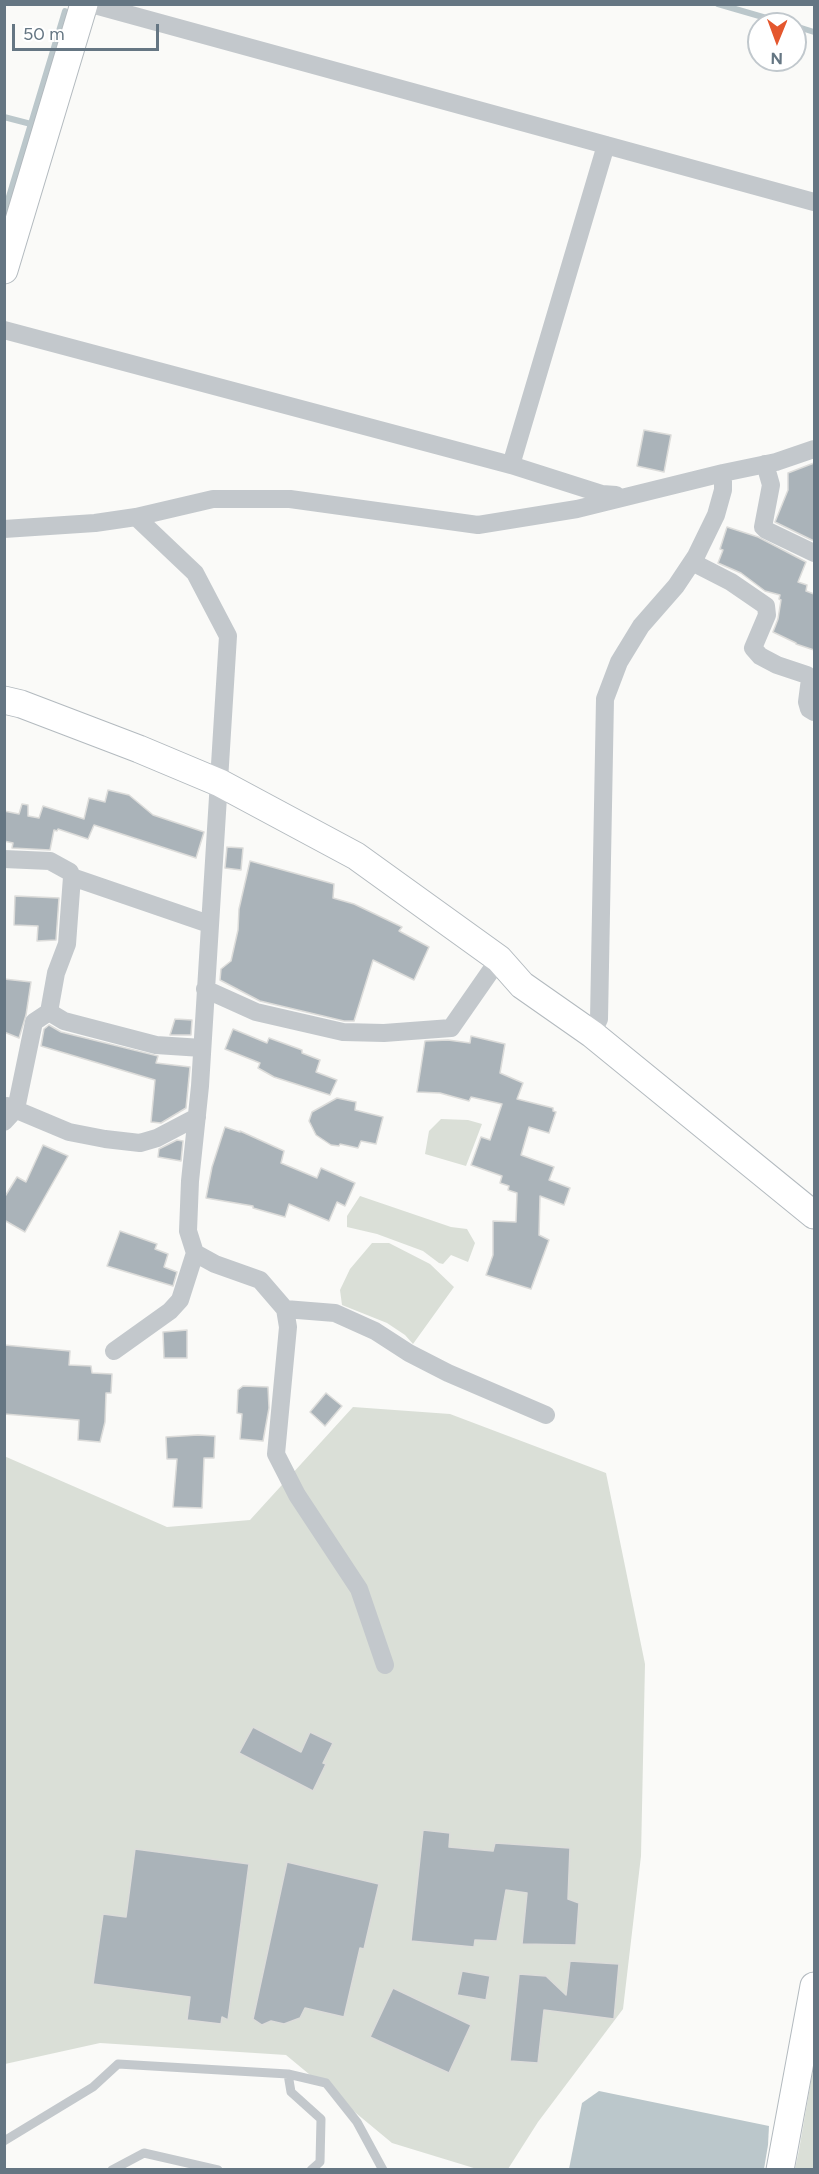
<!DOCTYPE html>
<style>
body{margin:0}
#map{position:relative;width:819px;height:2174px;overflow:hidden;background:#fafaf8;font-family:Figtree,sans-serif}
canvas{display:block}
.frame{position:absolute;inset:0;border:6px solid #657683;pointer-events:none}
.north{position:absolute;left:747px;top:12px;width:60px;height:60px;box-sizing:border-box;background:#fff;border:2px solid #c1c8cd;border-radius:50%;rotate:181deg;font-size:16px;font-weight:700;line-height:24px;text-align:center;color:#657683}
.north::after{content:'';display:block;margin:auto;width:21px;height:27px;background:#e4572e;clip-path:polygon(50% 0,100% 100%,50% 72%,0 100%)}
.scale{position:absolute;left:12px;top:24px;width:147px;height:27px;box-sizing:border-box;border:3px solid #657683;border-top:0;padding-left:8px;font-size:18px;line-height:21px;white-space:nowrap;color:#657683;-webkit-text-stroke:4px #fff;paint-order:stroke}
</style>
<div id="map">
<canvas width="819" height="2174"></canvas>
<div class="frame"></div>
<div class="north">N</div>
<div class="scale">50 m</div>
</div>
<script>
const c = document.querySelector('canvas').getContext('2d');
c.lineJoin = 'round';
function fillPath(path, color) {
  c.fillStyle = color;
  c.fill(path, 'evenodd');
}
function toPath(rows) {
  const path = new Path2D();
  for (const r of rows) {
    path.moveTo(r[0], r[1]);
    for (let i = 2; i < r.length; i += 2) path.lineTo(r[i], r[i + 1]);
  }
  return path;
}
function trace(path, color, width, dash) {
  c.strokeStyle = color;
  c.lineWidth = width;
  c.lineCap = dash ? 'butt' : 'round';
  c.setLineDash(dash || []);
  c.stroke(path);
}
fillPath(toPath([
 [441,1119,468,1120,482,1124,466,1166,425,1154,429,1131],
 [360,1196,451,1227,467,1229,475,1243,468,1262,451,1255,443,1264,439,1263,423,1251,377,1234,347,1227,347,1216],
 [372,1243,389,1243,430,1264,454,1287,413,1344,405,1335,387,1323,342,1305,340,1290,350,1269],
 [353,1407,450,1414,606,1473,645,1664,641,1856,623,2009,538,2122,508,2169,477,2169,392,2143,286,2055,100,2043,5,2064,4,1456,167,1527,250,1520],
 [814,2064,814,2169,795,2169,799,2150]
]), '#dadfd7');
fillPath(toPath([
 [599,2091,769,2126,768,2145,764,2169,569,2169,582,2103]
]), '#bbc7cb');
trace(toPath([
 [718,4,787,24],
 [795,26,814,32],
 [4,117,31,124],
 [4,213,65,11]
]), '#bbc7cb', 6);
const building = toPath([
 [644,430,671,435,664,472,637,466,644,430],
 [814,463,814,541,775,522,788,490,788,473,814,463],
 [727,527,758,537,806,562,798,582,807,585,806,591,814,594,814,650,796,644,796,643,773,632,778,619,781,600,779,599,780,595,765,591,741,573,718,563,723,550,720,549,727,527],
 [108,790,129,795,153,815,204,832,196,858,94,825,88,839,58,829,57,831,54,830,50,850,12,848,13,843,4,841,4,811,19,814,22,804,28,805,28,816,39,818,43,806,84,819,89,798,105,802,108,790],
 [227,847,243,848,241,870,225,868,227,847],
 [250,861,334,884,333,898,354,904,402,927,399,931,429,947,414,980,373,960,354,1021,344,1021,260,1001,220,980,221,969,231,961,238,930,239,909,250,861],
 [15,896,59,898,56,940,37,941,38,926,14,925,15,896],
 [4,979,31,982,26,1015,19,1038,4,1032,4,979],
 [175,1019,192,1020,191,1035,170,1035,175,1019],
 [49,1025,61,1032,158,1056,156,1063,190,1067,186,1108,161,1123,151,1122,155,1080,41,1046,44,1029,49,1025],
 [233,1029,267,1043,269,1038,302,1050,302,1053,320,1060,316,1072,337,1080,330,1095,274,1077,258,1068,260,1063,225,1049,233,1029],
 [471,1036,505,1044,500,1073,523,1083,517,1099,553,1108,553,1111,556,1112,549,1133,529,1127,521,1155,554,1167,549,1180,570,1188,564,1205,540,1196,539,1235,549,1240,531,1289,486,1275,493,1255,493,1221,516,1222,517,1193,508,1190,509,1186,500,1183,502,1176,471,1165,481,1137,490,1140,502,1104,471,1097,469,1101,440,1093,417,1092,425,1041,448,1040,470,1043,471,1036],
 [337,1098,356,1102,355,1110,383,1117,376,1144,361,1141,358,1148,340,1144,339,1146,331,1145,316,1135,309,1121,312,1112,337,1098],
 [225,1127,240,1132,240,1131,284,1151,281,1163,317,1178,321,1168,355,1183,345,1206,337,1202,329,1221,289,1204,285,1217,253,1208,253,1206,206,1198,212,1167,225,1127],
 [177,1140,183,1141,181,1161,158,1157,159,1149,177,1140],
 [43,1145,68,1156,25,1232,4,1220,4,1198,17,1177,26,1182,43,1145],
 [120,1231,157,1244,155,1249,168,1254,164,1267,177,1272,173,1286,107,1266,120,1231],
 [187,1330,187,1358,164,1358,163,1332,187,1330],
 [4,1345,70,1351,69,1365,91,1366,92,1373,112,1374,111,1393,106,1393,105,1422,100,1442,78,1440,79,1420,4,1414,4,1345],
 [243,1386,268,1387,269,1408,263,1441,240,1439,242,1414,237,1413,238,1390,243,1386],
 [326,1393,342,1406,325,1426,310,1412,326,1393],
 [198,1435,215,1436,214,1458,204,1458,202,1508,173,1507,177,1459,167,1459,166,1437,198,1435],
 [253,1727,301,1752,310,1732,333,1743,323,1763,326,1764,313,1791,239,1753,253,1727],
 [423,1830,450,1833,449,1847,493,1851,495,1843,570,1848,568,1899,579,1903,576,1945,522,1944,527,1893,506,1890,497,1941,475,1940,474,1947,411,1941,423,1830],
 [135,1849,249,1864,228,2020,222,2017,221,2024,187,2020,190,1997,93,1984,103,1914,126,1917,135,1849],
 [287,1862,379,1884,364,1949,360,1948,344,2017,305,2008,300,2018,284,2024,271,2021,262,2025,253,2019,287,1862],
 [570,1961,619,1964,614,2019,544,2010,538,2063,510,2061,519,1974,546,1976,566,1995,570,1961],
 [462,1971,490,1976,486,2000,457,1995,462,1971],
 [393,1988,471,2025,449,2073,370,2037,393,1988]
]);
fillPath(building, '#aab3b9');
trace(building, '#dcdcda', 1.5);
const secondary = toPath([
 [4,270,84,4],
 [4,700,21,704,139,749,220,783,356,856,499,959,522,985,592,1034,814,1215],
 [780,2170,814,1986]
]);
trace(secondary, '#b3babf', 29);
trace(toPath([
 [288,2074,291,2092,321,2119,320,2162,311,2170],
 [4,2141,93,2087,118,2064,288,2074,326,2083,357,2122,383,2170],
 [112,2170,144,2153,218,2170]
]), '#c3c8cc', 9);
trace(toPath([
 [91,4,814,202],
 [4,330,511,465,602,494,616,495],
 [765,464,771,485,763,527,766,530,814,553],
 [511,465,606,145],
 [4,529,95,523,136,517,213,499,290,499,478,525,577,509,723,473,776,462,814,449],
 [692,562,731,582,766,606,767,615,753,648,760,656,777,665,807,675,810,679,807,702,809,709,814,712],
 [4,859,50,861,70,872,72,877,67,944,56,973,49,1012,34,1022,16,1109,4,1122],
 [72,877,209,924],
 [205,989,256,1012,343,1032,384,1033,451,1028,499,959],
 [49,1012,64,1021,156,1045,202,1048],
 [592,1034,599,1019,605,699,619,662,641,626,676,586,696,556,716,515,723,490,723,473],
 [7,1106,69,1132,105,1139,140,1143,157,1138,197,1117],
 [195,1253,215,1264,260,1280,285,1309,288,1327,276,1454,297,1495,359,1589,385,1665],
 [285,1309,335,1313,375,1331,409,1353,448,1373,546,1415],
 [114,1351,170,1311,180,1300,195,1253,188,1231,190,1181,200,1086,228,636,195,573,136,517]
]), '#c3c8cc', 18);
trace(secondary, '#fff', 27);
</script>
